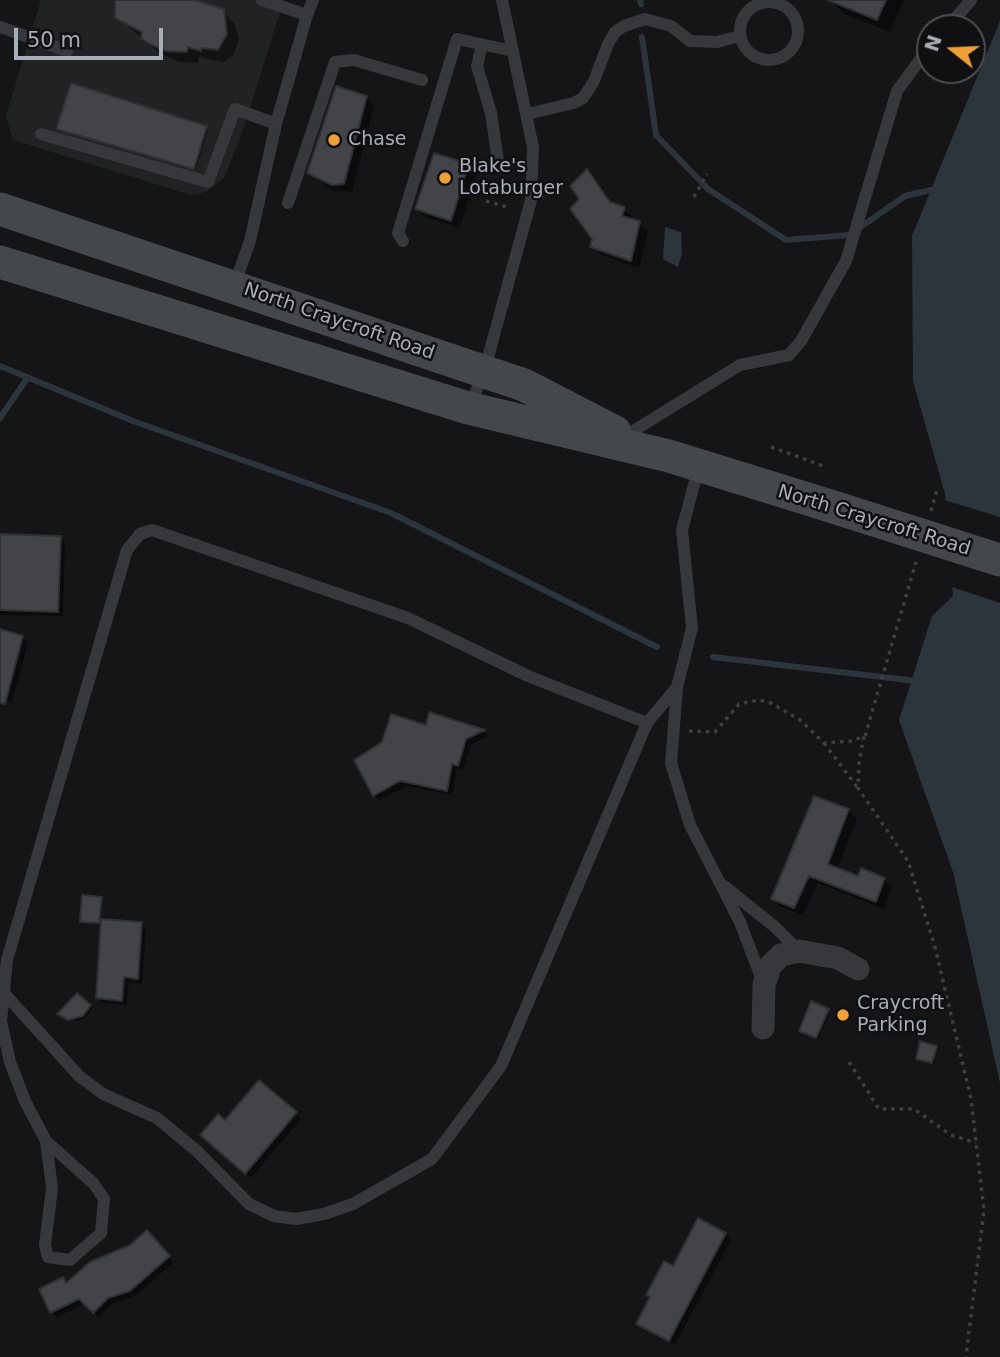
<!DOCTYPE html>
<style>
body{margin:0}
#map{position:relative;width:1000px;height:1357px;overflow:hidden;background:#151517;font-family:"DejaVu Sans",sans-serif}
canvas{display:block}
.north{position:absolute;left:916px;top:14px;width:70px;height:70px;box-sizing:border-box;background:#101012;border:2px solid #4d4f54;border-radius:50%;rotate:288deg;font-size:19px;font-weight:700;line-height:28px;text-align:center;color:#a8aeb7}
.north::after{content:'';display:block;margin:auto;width:24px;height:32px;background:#eda037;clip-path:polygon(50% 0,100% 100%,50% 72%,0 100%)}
.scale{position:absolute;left:14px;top:28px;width:149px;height:32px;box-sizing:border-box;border:4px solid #a8aeb7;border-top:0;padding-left:9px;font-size:21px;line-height:24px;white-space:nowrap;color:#a8aeb7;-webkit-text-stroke:5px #101012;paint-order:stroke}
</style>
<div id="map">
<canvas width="1000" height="1357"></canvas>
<div class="north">N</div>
<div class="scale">50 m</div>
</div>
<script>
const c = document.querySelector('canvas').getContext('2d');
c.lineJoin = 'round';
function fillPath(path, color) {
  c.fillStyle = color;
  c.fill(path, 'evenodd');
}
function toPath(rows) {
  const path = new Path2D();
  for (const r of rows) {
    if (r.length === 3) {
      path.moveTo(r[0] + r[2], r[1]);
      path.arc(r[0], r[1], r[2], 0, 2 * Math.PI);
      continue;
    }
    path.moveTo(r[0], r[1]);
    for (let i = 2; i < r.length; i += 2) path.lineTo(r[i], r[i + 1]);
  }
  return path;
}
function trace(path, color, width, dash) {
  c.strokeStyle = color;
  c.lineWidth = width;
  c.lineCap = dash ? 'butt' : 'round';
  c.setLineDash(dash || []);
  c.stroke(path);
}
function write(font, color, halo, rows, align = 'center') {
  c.font = font + ' "DejaVu Sans",sans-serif';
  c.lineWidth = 5;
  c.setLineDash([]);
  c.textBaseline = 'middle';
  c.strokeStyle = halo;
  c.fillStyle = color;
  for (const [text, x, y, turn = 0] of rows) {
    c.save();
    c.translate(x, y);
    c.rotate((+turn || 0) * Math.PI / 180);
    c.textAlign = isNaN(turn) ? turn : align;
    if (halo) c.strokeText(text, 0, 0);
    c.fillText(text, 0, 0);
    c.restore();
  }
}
fillPath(toPath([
 [41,0,284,0,241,136,224,178,206,192,191,195,13,140,6,116]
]), '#212224');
fillPath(toPath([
 [1000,21,1000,1083,953,872,899,720,932,616,953,596,945,494,913,381,912,236],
 [665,227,681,232,682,254,678,267,663,259]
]), '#2c353b');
fillPath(toPath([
 [941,499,1000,517,1000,603,949,586]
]), '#151517');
fillPath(toPath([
 [120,0,189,0,223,11,234,23,239,39,233,56,223,62,199,57,198,63,179,62,161,54,117,17],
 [904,0,890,32,844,14,831,1],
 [366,98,374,106,352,192,333,191,309,173],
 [206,128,208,130,196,170,58,129],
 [468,165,476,174,460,228,425,217,417,208],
 [587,171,612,205,624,209,633,217,632,220,648,231,639,268,601,255,592,246,594,239,581,199],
 [60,538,65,543,63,616,0,615,0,563],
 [0,631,22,638,28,643,12,702,0,698],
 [431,714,484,732,489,736,471,744,463,770,457,769,452,795,407,786,379,800,374,795,427,727],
 [848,811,857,819,837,869,859,878,884,879,892,888,884,909,818,883,803,915,781,907,773,898],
 [101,898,101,921,141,924,146,929,142,984,129,982,127,1005,103,1003,98,998,103,925,82,921],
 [77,995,92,1009,85,1018,77,1021,61,1016],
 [828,1010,830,1012,818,1039,803,1032],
 [936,1047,934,1064,918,1058],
 [259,1082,301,1119,251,1178,207,1141],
 [725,1234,731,1240,675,1345,643,1329,638,1323,651,1298,648,1295,673,1268],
 [153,1238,174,1262,135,1296,113,1303,99,1317,86,1303,57,1317,52,1312,67,1284,131,1246]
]), '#0007');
trace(toPath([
 [640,0,641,4],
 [642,37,656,135,708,189,786,240,849,235,905,196,931,190,936,193],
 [0,366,133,421,391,513,657,647],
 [0,418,28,377],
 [713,657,916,681]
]), '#2c353b', 6);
const building = toPath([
 [115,0,194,0,224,9,227,34,218,50,202,48,201,51,188,47,187,52,166,51,147,43,141,38,142,32,115,18,115,0],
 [828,0,886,0,877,20,828,0],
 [71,83,207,126,194,169,56,129,71,83],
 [336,86,367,96,344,184,332,185,307,173,336,86],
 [434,153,469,164,451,221,415,209,434,153],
 [587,169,610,202,625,207,622,216,640,221,631,261,590,247,592,239,570,209,579,199,570,186,587,169],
 [0,534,61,536,58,612,0,610,0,534],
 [0,629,23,636,5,704,0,703,0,629],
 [429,712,485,730,466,739,458,766,452,764,447,791,400,781,373,796,354,760,382,742,391,714,426,725,429,712],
 [814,796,849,809,828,864,858,876,861,868,885,878,876,902,809,876,794,908,771,899,814,796],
 [82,895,102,897,99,923,80,922,82,895],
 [101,919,142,922,138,979,124,977,122,1001,96,998,101,919],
 [77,993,91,1005,83,1016,68,1020,57,1014,77,993],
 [811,1001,829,1009,816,1038,799,1031,811,1001],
 [920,1041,937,1046,932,1063,916,1059,920,1041],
 [259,1080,297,1112,245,1174,200,1135,218,1114,225,1120,259,1080],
 [698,1218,726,1233,669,1341,636,1324,650,1297,646,1295,664,1261,673,1266,698,1218],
 [147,1230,170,1256,130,1291,108,1298,93,1313,79,1299,50,1313,39,1289,63,1277,66,1283,90,1262,130,1245,147,1230]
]);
fillPath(building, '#424447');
trace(building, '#2f3033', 2);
trace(toPath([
 [694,197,707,174],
 [486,201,507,207],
 [771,447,826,467],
 [931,511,937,489],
 [689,731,715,732,739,704,759,700,771,703,800,720,824,743,852,741,864,736,859,762,858,788,908,861,935,947,971,1099,984,1210,966,1357],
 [865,736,916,562],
 [824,743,857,787],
 [849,1062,879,1109,914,1109,951,1135,976,1143]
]), '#3c3f43', 3.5, [3.5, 5]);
trace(toPath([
 [769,31,29],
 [307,15,313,0],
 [0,27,67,51],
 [947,28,971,0],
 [482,44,477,66,491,113,498,161],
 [527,114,574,103,583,98,594,81,608,44,615,32,624,26,645,19,671,26,690,41,717,42,740,36],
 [41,134,208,182,235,109,276,124],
 [288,203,335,62,354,60,422,80],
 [403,241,398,233,457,39,513,51],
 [234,286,250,241,276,124,307,15,262,0],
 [469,408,484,372,531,200,533,147,502,0],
 [625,436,740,365,789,355,801,341,846,261,897,91,930,46],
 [699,466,682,530,692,628,677,687,671,763,690,825,740,922,762,980],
 [724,886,775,927,799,951],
 [4,993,79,1076,103,1094,157,1118,197,1151,249,1204,274,1216,296,1219,324,1214,353,1204,432,1159,501,1066,647,723,677,687],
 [46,1141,52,1188,45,1245,48,1257,70,1260,101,1233,104,1199,94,1184,46,1141,25,1101,10,1062,1,1021,7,960,127,550,140,534,152,530,408,618,528,676,647,723]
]), '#36383c', 12);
trace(toPath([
 [763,1028,764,985,770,966,781,955,799,951,838,958,858,969]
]), '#36383c', 23);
trace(toPath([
 [0,209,524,385,615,432],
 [0,262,468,408,669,456,827,505]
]), '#44474c', 33);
trace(toPath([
 [827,505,1000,560]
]), '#44474c', 33);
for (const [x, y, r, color] of [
 [334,140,7,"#eda037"],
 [445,178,7,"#eda037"],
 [843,1015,7,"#eda037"]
]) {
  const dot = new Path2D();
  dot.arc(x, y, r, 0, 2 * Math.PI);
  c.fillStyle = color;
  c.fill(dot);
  trace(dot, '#101012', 2.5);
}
write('19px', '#a8aeb7', '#101012', [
 ["Chase",348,140],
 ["Blake's",459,167],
 ["Lotaburger",459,189],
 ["Craycroft",857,1004],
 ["Parking",857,1026]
], 'left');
write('19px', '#a8aeb7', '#101012', [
 ["North Craycroft Road",339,322,19],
 ["North Craycroft Road",874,521,17]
]);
</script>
